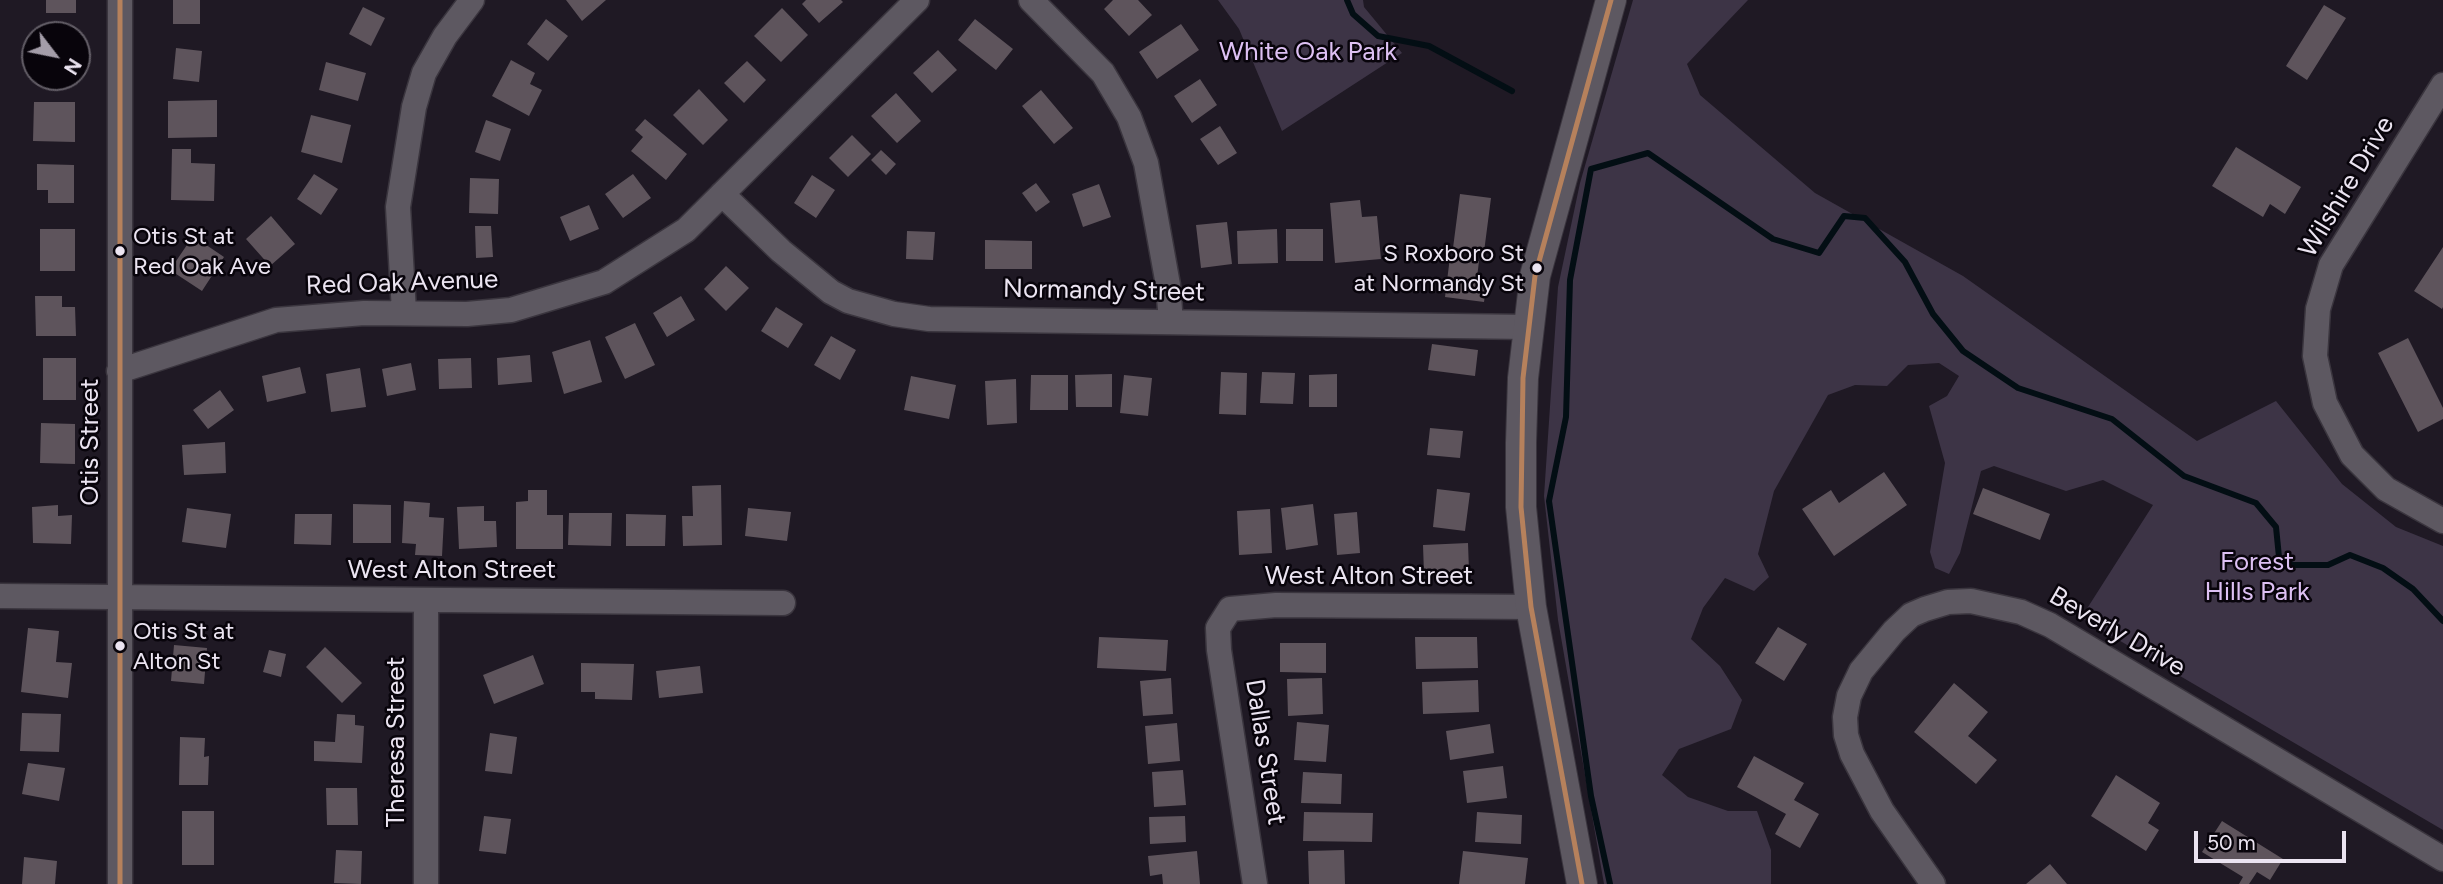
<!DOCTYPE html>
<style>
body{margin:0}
#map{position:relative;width:2443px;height:884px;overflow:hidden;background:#1f1924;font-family:Figtree,sans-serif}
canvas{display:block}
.north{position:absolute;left:21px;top:21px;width:70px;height:70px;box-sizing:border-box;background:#08040b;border:2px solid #635e67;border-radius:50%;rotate:122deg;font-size:19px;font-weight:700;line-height:28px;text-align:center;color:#ebe4f1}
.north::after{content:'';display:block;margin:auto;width:24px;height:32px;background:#a49da9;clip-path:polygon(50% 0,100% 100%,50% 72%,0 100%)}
.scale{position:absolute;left:2194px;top:831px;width:152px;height:32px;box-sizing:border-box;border:4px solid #ebe4f1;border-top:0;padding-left:9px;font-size:21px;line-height:24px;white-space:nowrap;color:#ebe4f1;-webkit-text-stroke:5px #08040b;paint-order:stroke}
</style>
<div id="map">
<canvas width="2443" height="884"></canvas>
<div class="north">N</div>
<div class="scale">50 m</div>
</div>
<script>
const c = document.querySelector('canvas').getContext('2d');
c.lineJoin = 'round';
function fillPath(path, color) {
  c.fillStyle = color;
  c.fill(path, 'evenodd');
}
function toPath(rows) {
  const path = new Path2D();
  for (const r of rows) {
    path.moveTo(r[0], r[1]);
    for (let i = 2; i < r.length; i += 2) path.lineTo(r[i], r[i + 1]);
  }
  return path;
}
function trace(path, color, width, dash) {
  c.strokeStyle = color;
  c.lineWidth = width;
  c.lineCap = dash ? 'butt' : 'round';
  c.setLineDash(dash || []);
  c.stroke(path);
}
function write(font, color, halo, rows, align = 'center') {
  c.font = font + ' Figtree,sans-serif';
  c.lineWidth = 5;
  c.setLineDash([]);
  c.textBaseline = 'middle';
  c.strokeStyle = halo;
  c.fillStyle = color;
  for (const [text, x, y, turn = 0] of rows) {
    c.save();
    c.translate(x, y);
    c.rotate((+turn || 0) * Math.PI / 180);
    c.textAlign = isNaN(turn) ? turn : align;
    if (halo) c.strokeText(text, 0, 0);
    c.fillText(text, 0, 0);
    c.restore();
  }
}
fillPath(toPath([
 [1218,0,1363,0,1364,7,1402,53,1282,131,1239,29],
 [1633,0,1748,0,1687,64,1700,95,1815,193,1963,276,2197,441,2276,401,2342,484,2396,527,2443,546,2443,830,2081,618,2153,505,2103,480,2066,491,1994,466,1981,471,1960,553,1949,574,1935,568,1930,552,1945,463,1929,406,1947,396,1959,376,1939,363,1908,365,1887,386,1855,385,1828,395,1774,491,1758,554,1769,577,1754,591,1725,578,1703,608,1691,639,1720,666,1742,700,1731,729,1679,749,1662,775,1688,797,1728,811,1757,811,1771,850,1771,884,1604,884,1558,620,1544,496,1558,287,1580,183]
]), '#3d3446');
trace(toPath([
 [1347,0,1353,14,1378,36,1429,46,1512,91],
 [1610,884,1591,796,1549,501,1566,417,1570,280,1591,169,1648,153,1773,239,1819,253,1844,216,1865,218,1905,262,1933,314,1963,351,2018,388,2112,419,2184,476,2256,503,2276,527,2279,557,2293,565,2328,565,2350,555,2383,568,2413,589,2443,621]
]), '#030e14', 6);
fillPath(toPath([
 [46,0,76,0,76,13,46,13],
 [173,0,200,0,200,24,173,24],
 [566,0,606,0,582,21],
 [806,0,841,0,843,2,819,23,802,4],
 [1113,0,1138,0,1152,15,1129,36,1104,9],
 [2324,5,2346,18,2307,80,2286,66],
 [363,7,385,18,371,46,349,34],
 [782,8,808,35,781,62,754,36],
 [546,19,568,36,548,61,527,44],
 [975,19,1013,49,996,70,958,40],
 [1181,24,1199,50,1157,79,1139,52],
 [176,48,202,51,199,82,173,79],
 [938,50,957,70,932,93,913,73],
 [511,60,535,73,530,84,542,90,529,116,492,96],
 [747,61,766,80,744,103,724,83],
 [326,62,366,73,358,101,319,90],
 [1200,79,1217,105,1192,123,1174,96],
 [699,89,728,120,703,145,673,115],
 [1041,90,1073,128,1054,144,1022,106],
 [896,93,921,121,897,143,871,116],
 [217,100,217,137,168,138,168,101],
 [34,102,75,102,75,142,33,141],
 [311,115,351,125,342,163,301,152],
 [645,119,687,154,666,180,631,151,643,137,635,130],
 [486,120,511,129,500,161,475,152],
 [1220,126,1237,153,1218,165,1200,139],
 [852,135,871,154,848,177,829,158],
 [2236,147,2301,187,2285,214,2270,204,2263,217,2212,186],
 [172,149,191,149,191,163,215,164,214,201,171,200],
 [881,150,896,164,886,175,871,160],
 [37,164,74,165,74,203,48,203,48,190,37,190],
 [314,174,338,189,321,215,297,199],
 [633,174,651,198,623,218,605,194],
 [812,175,835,190,816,218,794,203],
 [470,178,499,179,498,214,469,213],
 [1036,183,1050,202,1036,212,1022,193],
 [1099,184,1111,217,1083,227,1072,194],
 [1460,194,1491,198,1484,252,1453,248],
 [1360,200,1362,217,1377,216,1381,259,1335,263,1330,203],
 [589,205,599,229,570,241,560,217],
 [271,216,295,244,270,266,246,239],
 [1227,222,1232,264,1201,268,1196,225],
 [475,226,491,226,493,257,476,258],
 [40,229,75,229,75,271,40,271],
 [1277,229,1278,263,1238,264,1237,231],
 [1286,229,1323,229,1323,261,1286,261],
 [907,231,935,232,933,260,906,259],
 [193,236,224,257,202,291,170,270],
 [985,240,1032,241,1032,269,985,269],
 [2443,247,2443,307,2442,309,2414,291],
 [1450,257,1479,261,1477,278,1487,280,1484,302,1445,297],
 [726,266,749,288,726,311,704,289],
 [35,296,62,296,62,307,75,307,76,336,36,336],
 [681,296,695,320,667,337,653,313],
 [776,307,803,324,788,348,761,331],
 [635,323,655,365,625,379,605,337],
 [831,336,856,350,840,380,814,365],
 [2408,338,2443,408,2443,419,2418,432,2378,353],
 [590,340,602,382,564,394,552,352],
 [1432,344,1478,350,1475,376,1428,370],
 [530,355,532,382,498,385,497,358],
 [43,358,76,358,76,400,43,400],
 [471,358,472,388,439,389,438,359],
 [411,363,416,390,387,396,382,369],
 [300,367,306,393,267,402,262,376],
 [360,368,366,407,331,412,326,374],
 [1221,372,1247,373,1246,415,1219,414],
 [1262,372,1295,373,1293,404,1260,403],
 [1112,374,1112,407,1076,407,1075,375],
 [1337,374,1337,407,1309,407,1309,375],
 [1031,375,1068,375,1068,410,1030,410],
 [1124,375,1152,378,1148,416,1120,413],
 [911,376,956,385,949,419,904,410],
 [1016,379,1017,423,987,425,985,381],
 [220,390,234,410,208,429,193,410],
 [41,423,75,424,75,464,40,463],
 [1430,428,1463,431,1460,458,1427,455],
 [225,442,226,473,184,475,182,445],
 [1884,472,1907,505,1834,556,1802,509,1831,490,1839,503],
 [721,485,722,545,683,546,682,516,693,516,692,486],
 [1983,488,2050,514,2040,540,1973,514],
 [1437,489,1470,493,1465,531,1433,527],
 [528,490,547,490,547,515,563,515,563,549,516,549,516,502,528,501],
 [404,501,430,503,429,517,444,518,442,556,415,555,416,544,402,543],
 [353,504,391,505,391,543,353,543],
 [1313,504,1318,545,1286,550,1281,508],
 [58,505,58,516,72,515,71,544,33,543,32,507],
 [484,506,484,521,496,521,497,547,459,549,457,507],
 [187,508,231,514,226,548,182,542],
 [748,508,791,512,787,541,745,536],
 [1270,509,1272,553,1239,555,1237,511],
 [1357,512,1360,553,1337,555,1334,514],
 [569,513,612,513,611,546,568,545],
 [295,514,332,514,331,545,294,544],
 [626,514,666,515,665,546,626,546],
 [1468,543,1469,571,1424,574,1423,545],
 [1778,627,1807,644,1784,681,1755,663],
 [28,628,59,631,56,662,72,663,68,698,21,692],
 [1099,637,1168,640,1166,671,1097,668],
 [1415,637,1477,637,1478,668,1416,669],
 [1280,643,1326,643,1326,673,1280,672],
 [174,645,207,648,204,684,171,681],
 [325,647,362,683,342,703,306,667],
 [269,650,286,654,281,677,263,672],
 [533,655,544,684,494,704,483,675],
 [581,663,634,664,632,700,595,699,595,692,581,692],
 [700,666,703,693,659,698,656,671],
 [1171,678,1173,714,1143,716,1140,681],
 [1322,678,1323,714,1288,716,1287,679],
 [1478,680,1479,712,1423,714,1422,682],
 [1954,683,1988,712,1968,736,1997,760,1976,784,1914,732],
 [22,713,61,714,59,752,20,751],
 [337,714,355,715,355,725,364,726,362,763,314,761,314,741,335,742],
 [1297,722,1329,725,1326,762,1294,760],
 [1177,723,1180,761,1148,764,1145,726],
 [1490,724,1494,753,1450,760,1446,731],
 [490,733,517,737,512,774,485,771],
 [180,737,205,738,204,757,209,756,208,785,179,785],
 [1754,756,1804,783,1794,800,1819,814,1800,848,1775,834,1786,814,1737,787],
 [28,763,65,768,59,801,22,794],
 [1503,766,1507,798,1467,803,1463,771],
 [1183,770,1186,805,1154,807,1152,772],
 [1303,772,1342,774,1341,804,1301,803],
 [2116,775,2160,803,2148,823,2159,830,2146,851,2091,816],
 [326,788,357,788,358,825,327,825],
 [182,811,214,811,214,865,182,865],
 [1304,812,1373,813,1372,842,1303,841],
 [1477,812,1522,815,1521,844,1475,842],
 [484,816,511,819,506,854,479,851],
 [1185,816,1186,842,1150,844,1149,817],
 [2222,821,2283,859,2270,880,2257,872,2249,884,2239,884,2243,877,2202,852],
 [336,850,362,851,361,884,334,883],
 [1344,850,1345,884,1309,884,1308,851],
 [1197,851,1200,884,1163,884,1162,874,1150,876,1148,856],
 [1463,851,1528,858,1525,884,1459,884],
 [24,857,57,861,55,884,22,884],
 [2050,864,2067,884,2026,884]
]), '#5e545c');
const minor = toPath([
 [1031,0,1103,73,1129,117,1146,163,1168,285,1171,322],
 [2443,85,2331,265,2318,309,2315,356,2325,403,2352,455,2386,489,2443,521],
 [722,194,781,251,831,292,848,301,894,314,929,319,1528,327],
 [404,312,398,207,414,107,424,73,445,36,472,0],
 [119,371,276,320,364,313,467,314,511,310,604,282,686,230,917,0],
 [0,596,783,603],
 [426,600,426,884],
 [120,884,120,0],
 [1255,884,1219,650,1218,628,1230,609,1276,605,1531,607],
 [1933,884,1882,811,1852,754,1846,735,1845,717,1849,696,1861,671,1894,631,1911,615,1925,609,1948,602,1971,601,2021,612,2050,625,2443,859]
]);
const tertiary = toPath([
 [1582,884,1531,607,1521,507,1521,443,1523,378,1535,276,1611,0]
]);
trace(minor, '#3a353e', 27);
trace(tertiary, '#3a353e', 32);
trace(minor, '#5d5861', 24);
trace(tertiary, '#5d5861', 30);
trace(toPath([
 [120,0,120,884],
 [1582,884,1531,607,1521,507,1523,378,1535,276,1611,0]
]), '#b6815c', 5);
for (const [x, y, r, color] of [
 [120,251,6,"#ebe4f1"],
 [1537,268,6,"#ebe4f1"],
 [120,646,6,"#ebe4f1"]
]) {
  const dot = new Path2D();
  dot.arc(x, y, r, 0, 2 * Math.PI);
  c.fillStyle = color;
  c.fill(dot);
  trace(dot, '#08040b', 2.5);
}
write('24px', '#ebe4f1', '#08040b', [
 ["Otis St at",133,237],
 ["Red Oak Ave",133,267],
 ["S Roxboro St",1524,254,"right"],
 ["at Normandy St",1524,284,"right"],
 ["Otis St at",133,632],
 ["Alton St",133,662]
], 'left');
write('26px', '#ddc0f3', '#08040b', [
 ["White Oak Park",1308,52],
 ["Forest",2257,562],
 ["Hills Park",2257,592]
]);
write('26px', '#ebe4f1', '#08040b', [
 ["Wilshire Drive",2347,187,-59],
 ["Red Oak Avenue",402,283,-2],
 ["Normandy Street",1104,291,1],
 ["Otis Street",90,442,-90],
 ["West Alton Street",452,570],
 ["West Alton Street",1369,576],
 ["Beverly Drive",2117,632,30],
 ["Theresa Street",396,742,-90],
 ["Dallas Street",1265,752,81]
]);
</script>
